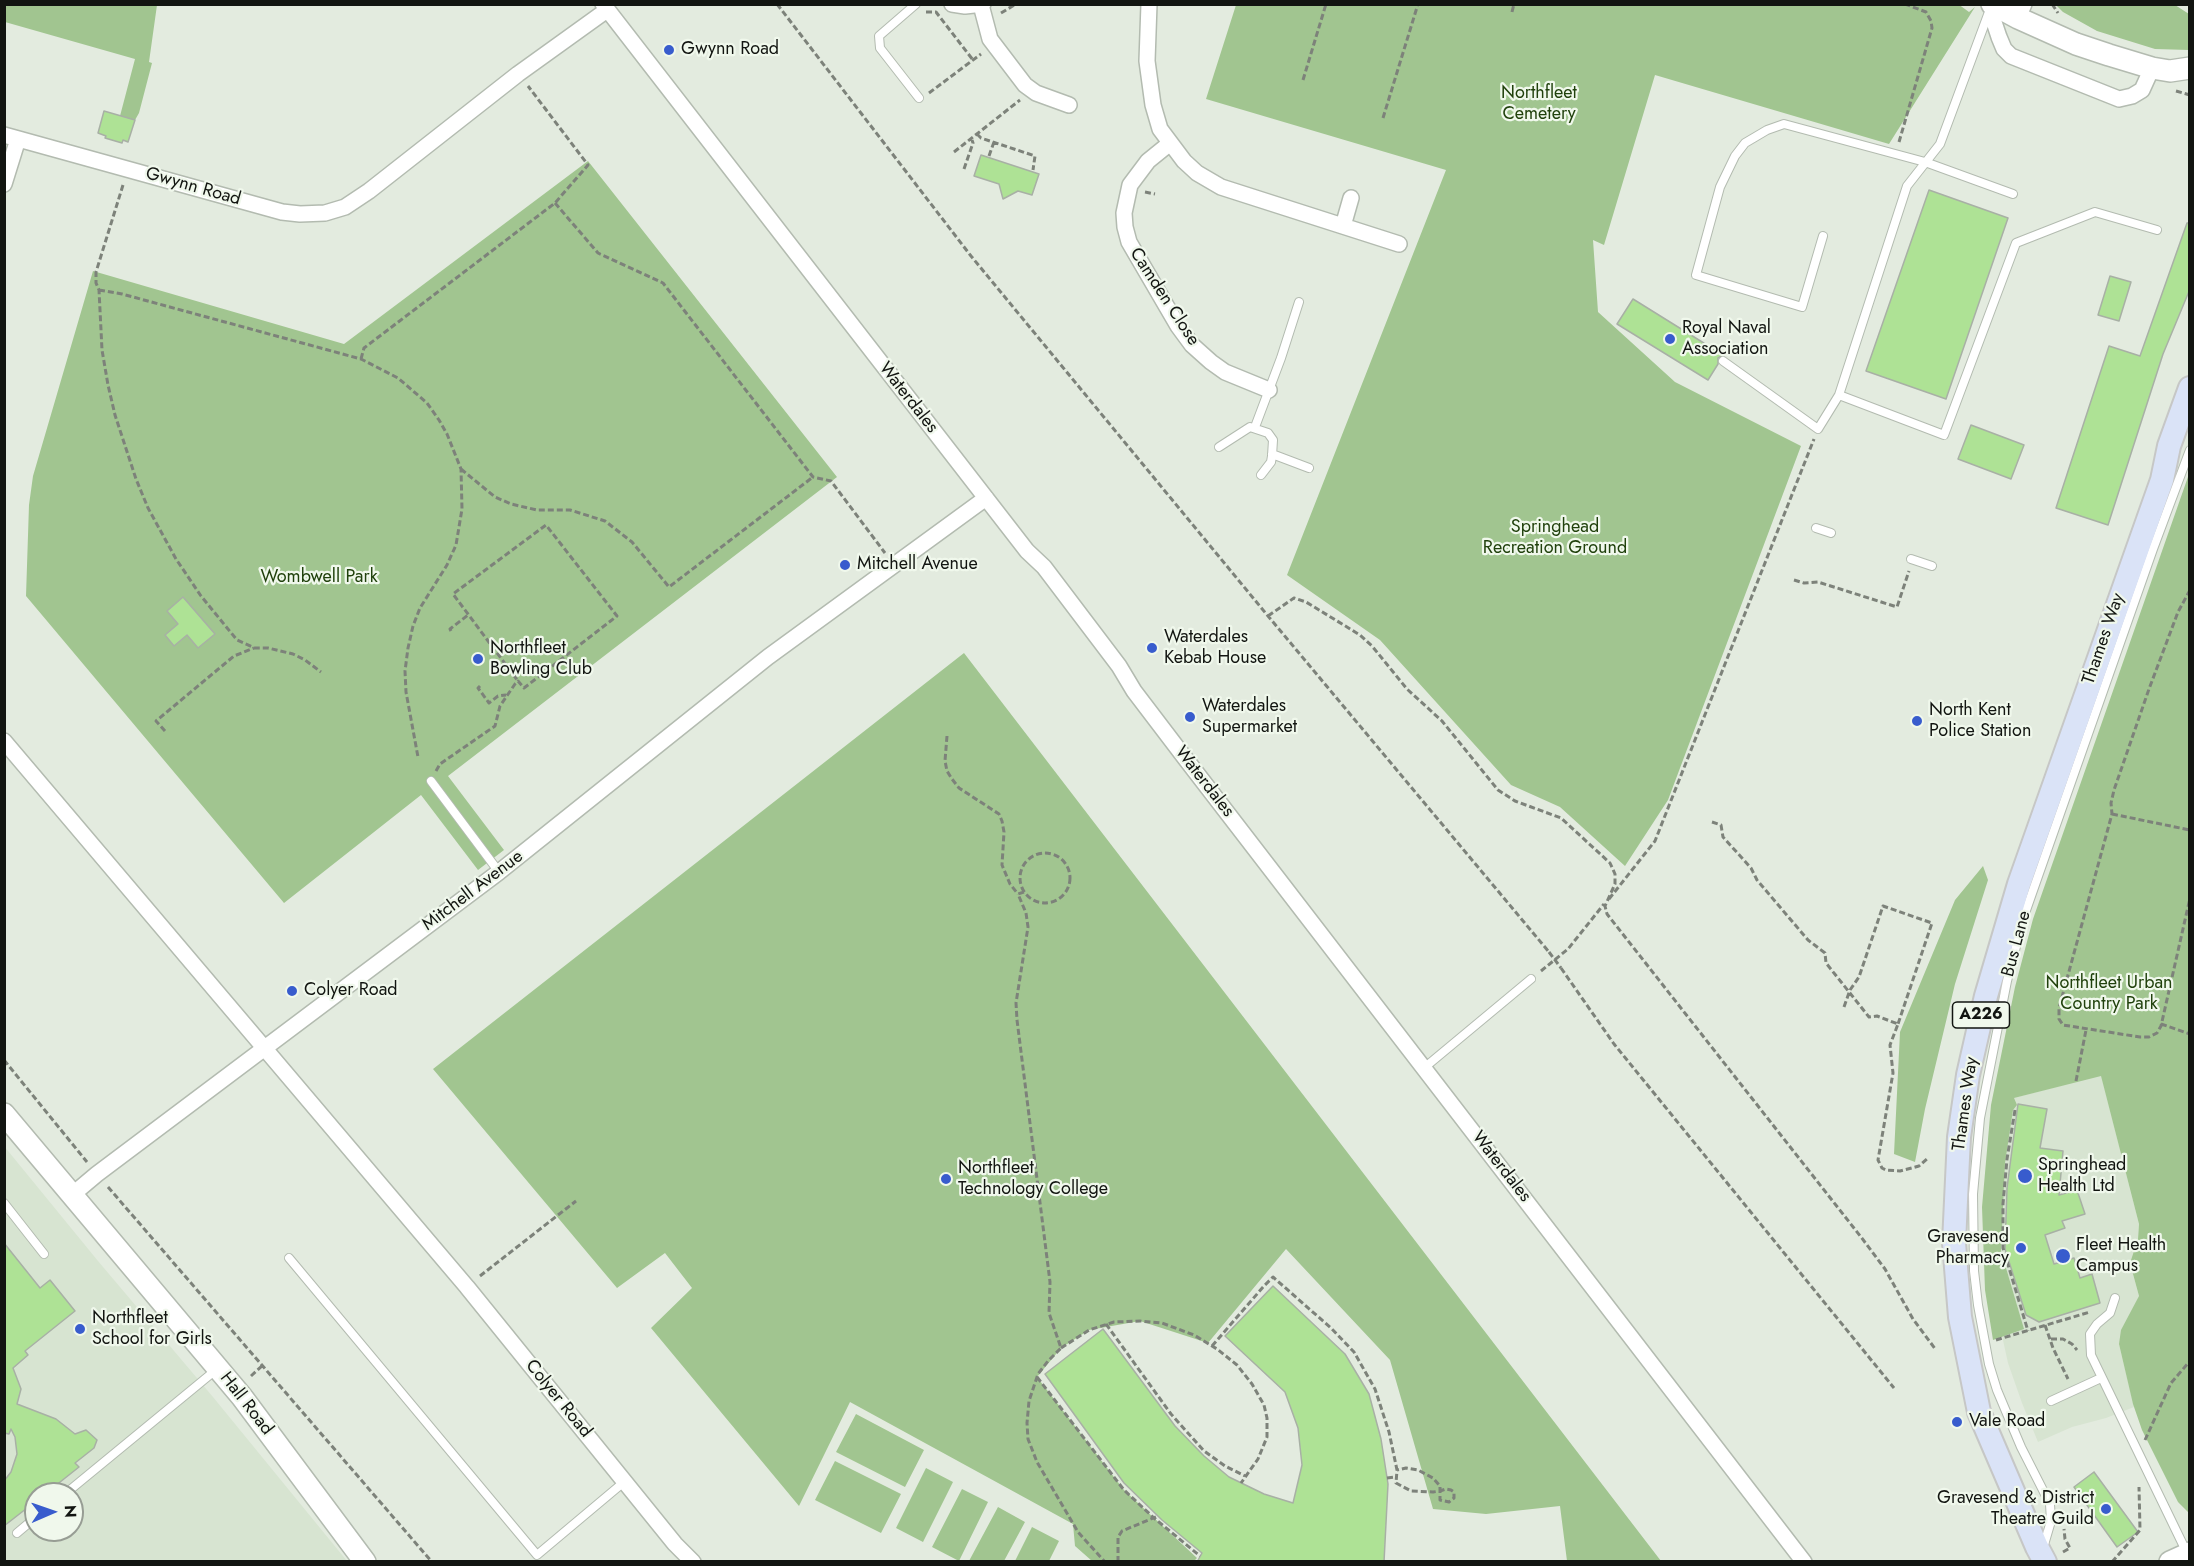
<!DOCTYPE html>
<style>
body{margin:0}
#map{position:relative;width:2194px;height:1566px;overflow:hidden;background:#e3ebdf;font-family:Jost,sans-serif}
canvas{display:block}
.frame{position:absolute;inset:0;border:6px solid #121511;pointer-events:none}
.north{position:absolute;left:24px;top:1482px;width:60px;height:60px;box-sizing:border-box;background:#f0f8ec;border:2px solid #979d94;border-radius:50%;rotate:88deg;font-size:16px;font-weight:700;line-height:24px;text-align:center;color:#121511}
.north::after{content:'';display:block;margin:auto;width:21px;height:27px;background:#385ccd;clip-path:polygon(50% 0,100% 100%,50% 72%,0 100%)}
</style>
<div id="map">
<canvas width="2194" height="1566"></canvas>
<div class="frame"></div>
<div class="north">N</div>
</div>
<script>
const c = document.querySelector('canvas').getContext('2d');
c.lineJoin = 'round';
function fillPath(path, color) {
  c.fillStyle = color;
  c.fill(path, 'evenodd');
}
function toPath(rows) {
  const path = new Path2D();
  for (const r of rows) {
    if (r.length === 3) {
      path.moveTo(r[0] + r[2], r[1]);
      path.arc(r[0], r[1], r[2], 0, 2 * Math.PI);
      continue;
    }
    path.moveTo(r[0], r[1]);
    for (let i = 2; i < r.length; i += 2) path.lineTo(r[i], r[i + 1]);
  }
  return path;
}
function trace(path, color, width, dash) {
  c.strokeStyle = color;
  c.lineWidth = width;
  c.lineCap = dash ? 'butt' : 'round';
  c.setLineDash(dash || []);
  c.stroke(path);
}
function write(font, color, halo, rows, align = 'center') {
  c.font = font + ' Jost,sans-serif';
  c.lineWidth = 4.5;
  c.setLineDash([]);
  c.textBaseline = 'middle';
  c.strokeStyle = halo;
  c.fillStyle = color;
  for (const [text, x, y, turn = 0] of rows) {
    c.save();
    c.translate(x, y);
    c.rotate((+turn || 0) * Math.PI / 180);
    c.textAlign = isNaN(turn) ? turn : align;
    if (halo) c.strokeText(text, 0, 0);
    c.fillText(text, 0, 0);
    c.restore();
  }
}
fillPath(toPath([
 [2101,1075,2139,1224,2138,1239,2130,1263,2139,1296,2119,1344,2134,1407,2106,1418,2072,1427,2038,1442,2022,1403,2008,1363,2001,1331,1995,1282,2006,1100],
 [4,1146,98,1261,213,1397,347,1561,5,1561],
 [36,1494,72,1494,72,1530,36,1530]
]), '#d7e4d1');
fillPath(toPath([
 [1958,4,1969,12,1975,7,1889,144,1655,75,1604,245,1593,240,1598,312,1675,382,1801,446,1668,800,1625,866,1560,807,1511,785,1380,640,1287,575,1446,170,1206,99,1236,5],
 [4,5,157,5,149,62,152,63,139,113,135,120,120,116,135,59,5,22],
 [2056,5,2175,5,2189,14,2189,50,2155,49,2097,31,2063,12],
 [588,161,837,477,448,776,504,850,478,870,421,795,284,903,26,596,29,505,33,476,93,271,344,344],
 [2189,474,2189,1513,2178,1502,2142,1430,2133,1404,2119,1344,2121,1330,2139,1296,2130,1263,2138,1239,2139,1224,2101,1076,2014,1098,2017,1105,2013,1110,2005,1163,2001,1251,2024,1329,1993,1340,1985,1290,1982,1207,1991,1105,2015,987,2033,919],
 [964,653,1661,1561,1567,1561,1560,1506,1486,1514,1433,1509,1390,1360,1286,1249,1208,1343,1140,1321,1089,1330,1061,1348,1037,1377,1124,1490,1197,1558,1194,1561,1092,1561,1075,1546,1073,1524,850,1402,799,1506,651,1328,692,1288,665,1253,617,1288,433,1069],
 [1983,866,1988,880,1955,984,1925,1109,1915,1162,1894,1154,1900,1032,1955,900],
 [856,1414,924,1450,905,1487,836,1452],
 [835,1461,901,1494,881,1533,815,1500],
 [926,1468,953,1482,923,1542,896,1528],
 [962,1489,988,1502,959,1561,932,1547],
 [998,1507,1025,1522,1004,1561,969,1561],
 [1032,1527,1059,1541,1049,1561,1015,1561]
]), '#a1c590');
const building = toPath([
 [104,111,135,120,128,142,123,140,122,143,105,138,106,136,98,133,104,111],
 [981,155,1039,174,1032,195,1018,191,1003,199,999,184,974,176,981,155],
 [1929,190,2008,218,1946,399,1866,371,1929,190],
 [2187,223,2190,223,2190,289,2163,354,2108,525,2056,508,2109,346,2140,356,2187,223],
 [2110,276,2131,282,2119,321,2098,315,2110,276],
 [1633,299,1723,355,1718,358,1718,364,1708,380,1617,324,1633,299],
 [1971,425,2024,445,2011,479,1958,459,1971,425],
 [183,597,215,634,198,648,187,635,174,646,165,635,178,624,167,611,183,597],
 [2018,1104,2047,1109,2040,1148,2063,1151,2059,1195,2077,1190,2085,1214,2062,1221,2065,1228,2045,1235,2054,1264,2074,1258,2080,1278,2092,1274,2100,1303,2039,1322,2026,1315,2005,1249,2007,1188,2018,1104],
 [4,1243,40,1288,50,1280,75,1311,25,1351,28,1355,13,1368,21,1389,17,1404,56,1419,75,1434,86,1430,97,1440,94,1448,75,1463,79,1467,45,1494,36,1494,36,1501,4,1526,4,1481,11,1472,17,1454,15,1437,11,1429,9,1434,4,1433,4,1243],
 [1273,1286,1345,1354,1369,1394,1381,1439,1388,1484,1384,1562,1197,1562,1202,1553,1162,1520,1124,1483,1045,1374,1103,1329,1175,1426,1204,1456,1229,1477,1264,1494,1293,1503,1302,1465,1298,1428,1285,1392,1225,1336,1273,1286],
 [2094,1472,2138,1532,2117,1547,2074,1487,2094,1472]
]);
fillPath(building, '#aee295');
trace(building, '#a8b0a5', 1.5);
const lane = toPath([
 [916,4,879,36,880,48,919,98],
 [1823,236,1802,307,1696,275,1720,187,1735,156,1745,143,1767,130,1784,124,1925,162,2013,194],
 [1723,361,1818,429,1839,395,1907,186,1940,144,1989,12],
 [1839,395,1944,435,2016,243,2095,212,2157,230],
 [1255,427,1281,358,1299,302],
 [1219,447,1250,427,1268,433,1273,440,1272,456,1271,462,1261,475],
 [1272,454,1309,468],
 [1816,528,1831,533],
 [1911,559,1932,566],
 [431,781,499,872],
 [1424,1068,1531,979],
 [4,1203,44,1254],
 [289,1258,537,1555,624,1482],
 [2115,1298,2110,1313,2097,1324,2090,1334,2091,1355,2187,1553],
 [2051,1401,2101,1378],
 [65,1494,217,1369],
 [17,1533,36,1517],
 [2043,1548,2051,1521,2050,1504,2021,1447,1997,1390,1989,1364,1978,1305,1974,1271,1973,1194,1980,1118,2007,981,2024,916,2153,549,2190,450]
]);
const street = toPath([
 [603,4,1027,551,1044,567,1119,666,1134,691,1185,758,1804,1562],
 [952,4,965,6,983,4],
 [1149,4,1147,61,1153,105,1160,129,1184,161,1197,173,1221,187,1399,244],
 [981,5,990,39,1025,85,1036,93,1069,105],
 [1992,5,1994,22,1999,37,2004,49,2011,56,2119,99,2132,96,2142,90,2152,68],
 [2018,18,2024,4],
 [4,135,282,212,300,214,325,213,345,207,369,191,518,74,607,10],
 [1169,144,1148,161,1130,185,1124,213,1125,227,1129,242,1178,326,1192,345,1211,362,1225,372,1269,390],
 [4,184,18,139],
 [1343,226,1351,198],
 [4,741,467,1287,675,1544,693,1562],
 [72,1195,97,1174,499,872,768,657,986,498]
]);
const secondary = toPath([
 [1992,4,2018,18,2076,44,2109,55,2152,68,2170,71,2190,68],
 [4,1114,242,1397,365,1562],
 [2170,1562,2190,1553]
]);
const primary = toPath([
 [2045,1562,2037,1547,1979,1412,1960,1317,1954,1243,1959,1137,1968,1075,1986,996,2019,884,2162,480,2169,446,2190,388]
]);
trace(lane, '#b3bbb0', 10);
trace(street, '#b3bbb0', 18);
trace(secondary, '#b3bbb0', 24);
trace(primary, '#c6c7c6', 26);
trace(toPath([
 [777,4,971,256,1268,616,1549,952],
 [2052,4,2058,13],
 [926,12,936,12,973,60],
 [1512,12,1514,4],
 [1001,13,1016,4],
 [1303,80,1326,4],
 [2176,91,2190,95],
 [929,93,981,54],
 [1383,118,1418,4],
 [977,134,981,138,1035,156,1033,170],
 [1899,142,1932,28,1931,21,1926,12,1905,4],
 [954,152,1020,100],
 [989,156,994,142],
 [964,169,973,143,972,140],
 [123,185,96,272,96,283,99,290,102,350,108,385,115,415,136,479,148,508,176,559,201,596,237,640,255,648,268,648,293,654,305,660,321,672],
 [1145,192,1155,194],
 [555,203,598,253,663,283,813,477,831,481,885,553],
 [99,290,122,294,361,359,398,378,427,403,439,420,447,434,461,469,462,509,456,545,447,565,420,608,413,626,408,648,405,671,406,692,418,757],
 [361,359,364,348,555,203,588,165,528,86],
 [461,469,495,497,511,504,537,510,570,510,605,521,632,542,669,587,813,477],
 [1794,580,1804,583,1818,582,1897,607,1909,571],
 [2190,590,2178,612,2149,689,2114,790,2111,803,2112,814,2059,1008,2059,1019,2063,1025,2140,1037,2149,1037,2157,1033,2161,1026,2190,898],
 [1268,616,1294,598,1306,602,1360,635,1372,646,1407,689,1442,721,1498,790,1515,801,1561,818,1610,863,1615,874,1615,884,1605,906,1607,914,1861,1237,1885,1269,1913,1319,1936,1350],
 [451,631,450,629,468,615],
 [480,686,478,688,489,703,498,696,506,695],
 [165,731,156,721,234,656,254,648],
 [947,736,945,761,947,771,952,779,959,788,999,814,1002,821,1004,832,1002,865,1010,884,1018,894],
 [436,771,440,764,495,726,500,706,515,684,518,681,524,688,617,616,546,525,453,594,518,681],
 [2112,814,2190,830],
 [1712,822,1721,825,1723,837,1751,868,1757,880,1808,940,1825,953,1826,963,1869,1017,1877,1016,1898,1024,1890,1045,1893,1073,1878,1160,1882,1168,1886,1170,1900,1171,1919,1166,1928,1158],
 [1045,878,25],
 [1024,892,1018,894,1026,913,1028,927,1016,1003,1017,1020,1050,1282,1049,1313,1061,1348,1048,1361,1038,1374,1029,1401,1027,1423,1028,1439,1037,1462,1078,1532,1105,1562],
 [1609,899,1655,841,1814,439],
 [1561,968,1614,1044,1894,1388],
 [1541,971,1568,949,1604,904],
 [1844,1007,1850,990,1859,977,1883,906,1932,923,1898,1024],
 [2161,1024,2190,1034],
 [4,1060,87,1162],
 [2076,1081,2086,1030],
 [2015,1110,2007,1159,2003,1204,2003,1248,2028,1331],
 [108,1187,432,1562],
 [480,1276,576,1201],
 [1106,1324,1171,1414,1204,1451,1225,1466,1245,1476],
 [2045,1325,2053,1348,2068,1379],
 [2051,1339,2063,1339,2072,1344,2077,1350],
 [1996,1340,2090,1312],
 [1212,1346,1264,1286,1273,1277,1331,1328,1354,1352,1375,1389,1389,1432,1397,1470,1396,1483,1411,1491,1433,1492,1440,1491,1446,1489,1451,1490,1454,1492,1454,1498,1449,1502,1440,1500,1440,1486,1433,1478,1418,1470,1406,1468,1397,1470],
 [1061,1348,1089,1330,1114,1322,1140,1321,1162,1323,1194,1335,1217,1349,1237,1365,1252,1384,1264,1405,1267,1418,1267,1437,1258,1459,1241,1483],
 [251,1376,263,1365],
 [1037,1377,1124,1490,1154,1518,1200,1556],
 [2145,1440,2171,1383,2190,1361],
 [1387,1478,1396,1477],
 [2063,1552,2070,1548,2065,1539,2064,1529],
 [1118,1562,1118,1537,1122,1531,1158,1516],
 [2112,1562,2140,1530,2139,1487]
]), '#7d827a', 3, [6, 3]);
trace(lane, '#fff', 8);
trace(street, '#fff', 15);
trace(secondary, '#fff', 21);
trace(primary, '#dae3f7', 22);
trace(toPath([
 [1549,952,1561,968]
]), '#7d827a', 3, [6, 3]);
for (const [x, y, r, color] of [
 [669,50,6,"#385ccd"],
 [1670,339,6,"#385ccd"],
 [845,565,6,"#385ccd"],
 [1152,648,6,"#385ccd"],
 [478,659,6,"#385ccd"],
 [1190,717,6,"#385ccd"],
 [1917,721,6,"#385ccd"],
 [292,991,6,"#385ccd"],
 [2025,1176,8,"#385ccd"],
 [946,1179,6,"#385ccd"],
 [2021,1248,6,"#385ccd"],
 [2063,1256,8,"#385ccd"],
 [80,1329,6,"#385ccd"],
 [1957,1422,6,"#385ccd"],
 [2106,1509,6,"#385ccd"]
]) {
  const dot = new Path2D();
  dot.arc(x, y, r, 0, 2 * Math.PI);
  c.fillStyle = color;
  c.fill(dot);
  trace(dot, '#f0f8ec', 2);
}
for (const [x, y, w] of [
 [1981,1015,57]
]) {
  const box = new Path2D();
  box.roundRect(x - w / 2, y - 13, w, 26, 4.5);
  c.fillStyle = '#f0f8ec';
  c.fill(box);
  trace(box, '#121511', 1.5);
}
write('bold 16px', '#121511', null, [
 ["A226",1981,1015]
]);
write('18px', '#121511', '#f0f8ec', [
 ["Gwynn Road",681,50],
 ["Royal Naval",1682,329],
 ["Association",1682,350],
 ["Mitchell Avenue",857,565],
 ["Waterdales",1164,638],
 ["Kebab House",1164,659],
 ["Northfleet",490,649],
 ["Bowling Club",490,670],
 ["Waterdales",1202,707],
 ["Supermarket",1202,728],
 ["North Kent",1929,711],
 ["Police Station",1929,732],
 ["Colyer Road",304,991],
 ["Springhead",2038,1166],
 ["Health Ltd",2038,1187],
 ["Northfleet",958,1169],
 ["Technology College",958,1190],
 ["Gravesend",2009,1238,"right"],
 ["Pharmacy",2009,1259,"right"],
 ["Fleet Health",2076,1246],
 ["Campus",2076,1267],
 ["Northfleet",92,1319],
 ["School for Girls",92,1340],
 ["Vale Road",1969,1422],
 ["Gravesend & District",2094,1499,"right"],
 ["Theatre Guild",2094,1520,"right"]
], 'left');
write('18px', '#20410c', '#f0f8ec', [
 ["Northfleet",1539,94],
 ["Cemetery",1539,115],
 ["Springhead",1555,528],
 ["Recreation Ground",1555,549],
 ["Wombwell Park",319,578],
 ["Northfleet Urban",2109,984],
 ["Country Park",2109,1005]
]);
write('18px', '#121511', '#f0f8ec', [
 ["Gwynn Road",193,187,16],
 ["Camden Close",1164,297,57],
 ["Waterdales",908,398,52],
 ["Thames Way",2104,639,-71],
 ["Waterdales",1204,782,52],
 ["Mitchell Avenue",473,891,-37],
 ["Bus Lane",2017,944,-75],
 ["Thames Way",1966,1104,-82],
 ["Waterdales",1501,1167,52],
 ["Colyer Road",558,1399,51],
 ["Hall Road",246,1404,52]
]);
</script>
